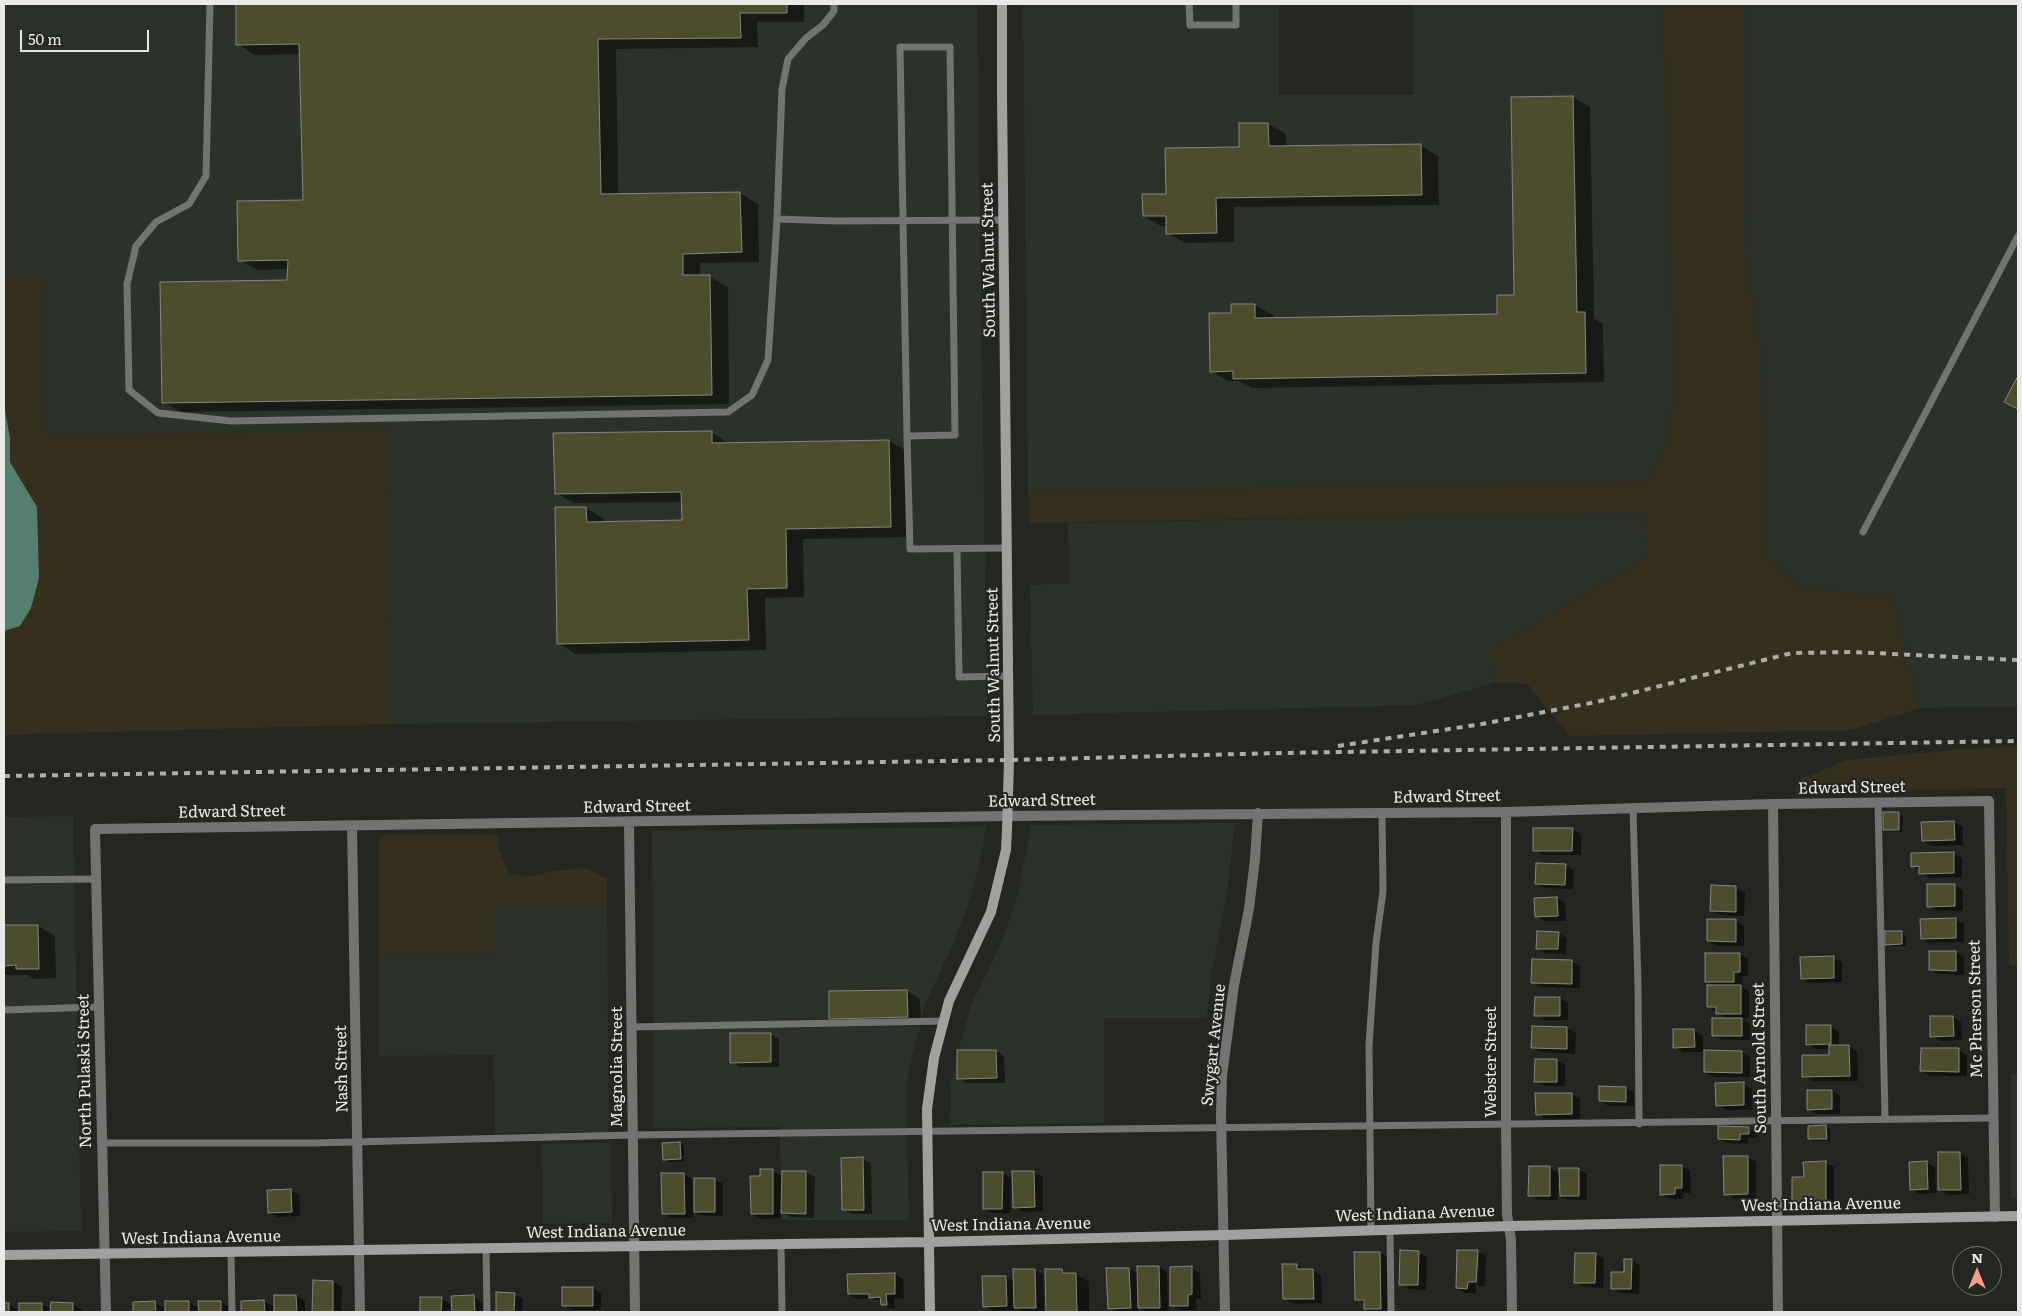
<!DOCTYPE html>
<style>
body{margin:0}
#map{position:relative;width:2022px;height:1316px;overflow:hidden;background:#242622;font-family:Literata,serif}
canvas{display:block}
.frame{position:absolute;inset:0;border:5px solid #e9eae8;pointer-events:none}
.north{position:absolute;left:1952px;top:1246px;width:50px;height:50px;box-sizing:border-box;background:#242622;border:1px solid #737471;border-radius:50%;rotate:0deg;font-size:14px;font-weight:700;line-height:20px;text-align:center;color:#e9eae8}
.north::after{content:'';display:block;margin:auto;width:18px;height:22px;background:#f49d8b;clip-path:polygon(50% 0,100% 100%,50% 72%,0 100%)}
.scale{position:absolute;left:20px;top:30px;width:129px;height:22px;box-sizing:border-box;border:2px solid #e9eae8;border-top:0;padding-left:6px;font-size:15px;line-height:18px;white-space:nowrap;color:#e9eae8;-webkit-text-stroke:4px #242622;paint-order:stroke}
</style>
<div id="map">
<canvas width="2022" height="1316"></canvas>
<div class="frame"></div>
<div class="north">N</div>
<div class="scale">50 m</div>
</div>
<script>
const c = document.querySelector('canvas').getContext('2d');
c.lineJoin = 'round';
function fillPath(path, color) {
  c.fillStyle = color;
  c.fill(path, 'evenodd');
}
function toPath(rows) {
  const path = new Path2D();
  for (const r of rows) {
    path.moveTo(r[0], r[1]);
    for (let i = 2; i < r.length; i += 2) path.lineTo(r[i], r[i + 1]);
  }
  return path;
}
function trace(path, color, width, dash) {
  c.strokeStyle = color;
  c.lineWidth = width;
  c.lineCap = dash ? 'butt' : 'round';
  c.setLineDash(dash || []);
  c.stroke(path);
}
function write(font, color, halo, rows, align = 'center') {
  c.font = font + ' Literata,serif';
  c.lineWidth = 4;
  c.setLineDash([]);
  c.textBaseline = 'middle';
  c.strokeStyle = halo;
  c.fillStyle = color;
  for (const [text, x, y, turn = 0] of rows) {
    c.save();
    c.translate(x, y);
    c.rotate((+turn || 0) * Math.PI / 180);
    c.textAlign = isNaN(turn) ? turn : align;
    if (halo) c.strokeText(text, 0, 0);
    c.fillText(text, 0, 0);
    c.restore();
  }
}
fillPath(toPath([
 [4,4,977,4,987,716,391,724,391,430,45,435,43,278,4,278],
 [1023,4,1279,4,1279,95,1414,95,1413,4,1662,4,1670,208,1673,360,1672,409,1662,458,1646,481,1028,492],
 [1744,4,2018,4,2018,706,1920,708,1893,596,1800,589,1767,557,1760,347,1745,256],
 [1645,512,1648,558,1495,648,1496,682,1417,705,1033,715,1030,585,1069,583,1068,523],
 [73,816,81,1231,4,1232,4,817],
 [1235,823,1227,892,1211,975,1207,1018,1104,1018,1104,1123,950,1125,951,1085,961,1040,972,1003,997,952,1010,919,1020,886,1031,825],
 [986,827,978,870,968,905,954,942,924,1007,921,1018,780,1019,781,1028,921,1026,911,1059,906,1091,909,1220,781,1220,780,1127,654,1128,652,831],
 [494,905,607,905,609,1132,495,1133,494,1055,379,1056,379,954,494,953],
 [2011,1074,2018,1074,2018,1198,2011,1198],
 [611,1143,612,1223,543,1224,542,1144]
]), '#2c3129');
fillPath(toPath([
 [1662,4,1744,4,1745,256,1760,347,1767,557,1800,589,1893,596,1920,708,1851,730,1570,736,1527,684,1496,682,1494,648,1647,558,1645,512,1030,523,1028,492,1646,481,1662,458,1672,409,1673,360,1670,208],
 [4,278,43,278,45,435,392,430,391,724,4,735,4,631,20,626,37,507,10,462,10,438,4,405],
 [2018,746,2018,965,2009,965,2006,788,1795,792,1801,779,1847,760,1955,750],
 [498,834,499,849,508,873,525,877,554,871,585,868,607,879,607,905,494,905,494,953,379,954,378,840,384,835]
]), '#352f1d');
fillPath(toPath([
 [4,405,10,438,10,462,37,507,39,578,31,608,20,626,4,631]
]), '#557e71');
fillPath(toPath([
 [237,4,804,4,804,22,757,22,758,47,616,49,618,195,740,193,758,204,759,262,700,263,700,277,710,277,728,287,729,404,181,412,163,402,288,282,289,269,257,270,240,260,304,202,301,54,255,55,238,44],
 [1573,97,1590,107,1594,318,1603,324,1604,382,1252,388,1239,381,1228,381,1211,371,1232,314,1255,305,1273,315,1273,318,1499,315,1515,296],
 [1268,124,1286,134,1286,147,1421,146,1438,156,1439,205,1234,207,1234,242,1185,243,1168,233,1168,226,1161,226,1144,216,1167,195,1241,148],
 [712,432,729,444,889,441,907,451,908,537,803,539,804,597,765,598,766,650,576,654,558,643,557,509,586,508,604,519,604,523,683,521,683,502,574,503,556,493],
 [1899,814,1903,816,1902,832,1888,831,1884,829],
 [1954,822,1963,827,1963,845,1932,846,1923,841],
 [1572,829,1581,834,1581,855,1543,855,1535,850],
 [1953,853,1962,858,1962,877,1929,878,1913,866],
 [1566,866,1574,870,1573,889,1545,888,1536,883],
 [1954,885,1963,890,1963,911,1937,911,1929,906],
 [1712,887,1736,888,1745,892,1744,916,1720,915,1712,910],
 [1557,898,1565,903,1566,921,1545,921,1536,916],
 [1955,919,1964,924,1964,942,1930,943,1922,938],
 [1736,921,1744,926,1744,946,1716,946,1708,941],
 [4,926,38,926,55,936,56,978,34,979,28,975,4,975],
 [1902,932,1905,935,1906,946,1890,946,1887,944],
 [1558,933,1567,938,1566,954,1546,953,1538,948],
 [1956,952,1964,957,1964,975,1938,974,1930,970],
 [1739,954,1748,959,1748,976,1743,976,1742,987,1749,991,1749,1018,1740,1018,1750,1024,1751,1040,1722,1040,1714,1036,1728,1019,1708,1007,1716,986,1706,981],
 [1833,958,1842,962,1842,982,1810,983,1802,978],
 [1572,962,1580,966,1580,988,1541,987,1533,982],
 [907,991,920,999,921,1024,844,1025,831,1018,830,992],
 [1560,998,1568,1003,1568,1020,1544,1020,1536,1015],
 [1953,1017,1961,1022,1962,1040,1940,1041,1931,1036],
 [1533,1027,1567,1028,1576,1033,1575,1054,1541,1052,1532,1048],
 [1831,1027,1839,1032,1839,1046,1849,1046,1857,1051,1858,1081,1812,1081,1804,1076,1830,1056,1830,1049,1815,1049,1807,1044],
 [1694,1030,1703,1035,1703,1052,1683,1052,1674,1047,1674,1031],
 [770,1034,779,1039,779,1067,740,1067,732,1062],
 [1958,1050,1967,1055,1967,1076,1930,1076,1922,1071],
 [996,1051,1004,1056,1005,1083,967,1083,958,1078],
 [1742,1052,1750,1057,1750,1077,1714,1077,1705,1072],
 [1557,1060,1565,1065,1565,1086,1544,1086,1536,1081],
 [1744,1084,1752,1089,1752,1110,1725,1110,1717,1105],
 [1626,1088,1634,1093,1634,1106,1609,1106,1600,1101],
 [1832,1091,1840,1096,1840,1114,1817,1114,1808,1109],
 [1572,1094,1580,1099,1580,1119,1545,1119,1537,1114],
 [1826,1127,1830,1129,1830,1141,1813,1141,1810,1139],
 [1749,1129,1757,1133,1757,1138,1748,1138,1748,1144,1728,1143,1719,1138],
 [680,1144,684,1146,684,1161,668,1162,664,1159],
 [1960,1153,1968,1158,1969,1194,1948,1195,1939,1190],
 [1747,1157,1756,1162,1756,1198,1733,1199,1725,1194],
 [863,1159,871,1163,872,1214,852,1214,843,1209],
 [1825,1163,1834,1167,1834,1205,1802,1206,1794,1201,1805,1178],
 [1927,1163,1935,1167,1936,1193,1920,1194,1911,1189],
 [1682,1166,1690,1171,1691,1193,1683,1193,1683,1199,1670,1199,1662,1194],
 [1550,1168,1561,1174,1578,1169,1587,1174,1587,1200,1569,1200,1561,1195,1561,1181,1558,1181,1558,1200,1538,1200,1530,1195],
 [772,1171,783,1177,783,1172,806,1172,815,1177,814,1218,791,1217,781,1212,781,1218,760,1219,752,1214,761,1178],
 [1013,1172,1034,1172,1043,1177,1043,1211,1023,1212,1014,1207],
 [1002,1173,1011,1178,1010,1213,992,1213,984,1208],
 [684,1174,692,1179,693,1218,672,1218,663,1213],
 [714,1179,723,1184,723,1216,704,1216,695,1211],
 [291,1191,299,1195,300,1216,277,1217,269,1212],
 [1477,1251,1486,1256,1485,1286,1478,1286,1479,1254,1476,1254,1476,1293,1465,1293,1457,1288],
 [1418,1252,1427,1257,1426,1290,1409,1289,1401,1284],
 [1380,1253,1393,1260,1393,1312,1372,1312,1365,1308,1365,1304,1356,1299],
 [1595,1254,1604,1259,1603,1288,1584,1287,1576,1282],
 [1632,1260,1640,1265,1639,1294,1621,1293,1612,1288,1625,1273],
 [1296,1265,1305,1270,1313,1270,1321,1275,1322,1303,1293,1304,1285,1299],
 [1159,1267,1167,1272,1168,1312,1147,1312,1139,1307,1139,1312,1116,1312,1109,1308,1129,1269,1139,1274],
 [1192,1268,1200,1273,1201,1299,1196,1299,1197,1310,1180,1310,1172,1305],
 [1035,1270,1043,1275,1044,1312,1024,1312,1015,1307,1015,1310,993,1311,984,1306,1006,1277,1015,1282],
 [1046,1270,1062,1270,1069,1274,1076,1274,1089,1282,1089,1312,1047,1312],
 [895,1274,903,1279,904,1298,894,1299,895,1309,890,1309,882,1304,882,1302,872,1298,857,1299,849,1294],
 [314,1282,333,1282,342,1287,341,1312,313,1312],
 [593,1288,601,1293,601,1310,572,1310,563,1305],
 [497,1293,514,1294,523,1299,522,1312,497,1312],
 [296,1296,305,1301,305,1312,275,1312,275,1297],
 [453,1297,474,1297,482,1302,483,1312,453,1312],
 [421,1298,442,1299,450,1304,450,1312,421,1312],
 [167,1302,189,1302,197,1307,197,1312,167,1312],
 [200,1302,221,1302,229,1307,229,1312,200,1312],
 [242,1302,264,1302,273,1306,273,1312,242,1312],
 [134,1303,155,1303,164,1308,164,1312,134,1312],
 [9,1304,17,1309,17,1312,4,1312,4,1305],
 [20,1304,42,1304,52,1310,52,1304,73,1304,82,1309,81,1312,20,1312]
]), '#0007');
const building = toPath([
 [236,4,787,4,787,13,740,13,741,38,598,39,601,194,740,192,742,252,683,254,683,275,710,275,712,395,162,403,160,282,287,280,288,260,238,261,237,201,303,200,299,44,236,45,236,4],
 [1573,96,1577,312,1585,312,1586,373,1233,379,1233,371,1210,372,1209,313,1231,313,1231,304,1255,304,1255,318,1497,314,1497,295,1514,295,1511,97,1573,96],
 [1239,123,1268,123,1269,146,1421,144,1422,195,1216,198,1217,233,1166,234,1166,216,1143,216,1142,194,1166,194,1165,148,1239,147,1239,123],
 [2018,376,2018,409,2004,402,2018,376],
 [712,431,712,443,889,440,891,527,786,529,787,588,747,589,749,640,557,644,555,507,586,507,587,522,682,520,681,492,555,494,553,433,712,431],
 [1883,812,1899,812,1899,830,1883,830,1883,812],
 [1954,821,1955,840,1922,841,1921,822,1954,821],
 [1533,828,1573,828,1572,851,1533,851,1533,828],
 [1954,852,1954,873,1919,874,1919,866,1911,867,1911,853,1954,852],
 [1536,863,1566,864,1565,885,1535,884,1536,863],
 [1927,884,1955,884,1955,906,1927,907,1927,884],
 [1711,885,1736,886,1736,912,1710,911,1711,885],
 [1557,897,1558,916,1535,917,1534,898,1557,897],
 [1956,918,1956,938,1921,939,1920,919,1956,918],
 [1707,919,1736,919,1736,942,1707,941,1707,919],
 [4,925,38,925,39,969,16,969,16,965,4,966,4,925],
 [1537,931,1559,932,1558,949,1536,949,1537,931],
 [1885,931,1902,931,1902,944,1885,945,1885,931],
 [1929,951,1956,951,1956,971,1929,970,1929,951],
 [1705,953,1740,953,1740,972,1734,972,1734,982,1705,982,1705,953],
 [1834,956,1834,978,1801,979,1800,957,1834,956],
 [1532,959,1572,960,1572,984,1531,983,1532,959],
 [1707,985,1741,985,1741,1014,1716,1014,1716,1007,1707,1007,1707,985],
 [907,990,908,1017,829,1019,829,991,907,990],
 [1535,997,1560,997,1560,1016,1534,1016,1535,997],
 [1930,1016,1953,1016,1954,1036,1930,1037,1930,1016],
 [1712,1018,1742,1018,1742,1036,1712,1036,1712,1018],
 [1806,1025,1831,1025,1831,1044,1806,1045,1806,1025],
 [1532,1026,1567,1027,1567,1049,1531,1048,1532,1026],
 [1673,1029,1694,1029,1695,1047,1673,1048,1673,1029],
 [730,1033,771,1033,771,1062,730,1063,730,1033],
 [1829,1045,1849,1045,1850,1076,1802,1077,1802,1055,1829,1055,1829,1045],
 [1921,1048,1959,1048,1959,1072,1920,1071,1921,1048],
 [957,1050,996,1050,997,1078,957,1079,957,1050],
 [1704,1050,1742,1051,1742,1073,1704,1072,1704,1050],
 [1535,1059,1557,1059,1557,1082,1534,1082,1535,1059],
 [1744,1082,1744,1105,1716,1106,1715,1083,1744,1082],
 [1599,1086,1626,1087,1626,1102,1599,1101,1599,1086],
 [1807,1090,1832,1090,1832,1109,1807,1110,1807,1090],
 [1535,1093,1572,1093,1572,1114,1536,1115,1535,1093],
 [1826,1125,1827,1139,1808,1139,1808,1126,1826,1125],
 [1718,1126,1749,1127,1749,1134,1740,1134,1740,1140,1718,1139,1718,1126],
 [680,1142,681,1159,663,1160,662,1143,680,1142],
 [1938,1152,1960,1152,1961,1190,1938,1190,1938,1152],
 [1723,1156,1748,1156,1748,1194,1724,1195,1723,1156],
 [863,1157,864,1210,842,1210,841,1158,863,1157],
 [1826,1161,1826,1201,1792,1202,1792,1177,1804,1177,1803,1162,1826,1161],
 [1927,1161,1928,1189,1910,1190,1909,1162,1927,1161],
 [1660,1165,1682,1165,1682,1188,1675,1188,1675,1194,1660,1195,1660,1165],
 [1529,1166,1550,1166,1550,1196,1528,1196,1529,1166],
 [1559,1168,1579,1168,1579,1196,1560,1196,1559,1168],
 [760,1169,773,1169,773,1214,751,1214,750,1176,760,1176,760,1169],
 [782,1171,806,1171,806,1214,781,1213,782,1171],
 [1012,1171,1034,1171,1035,1207,1013,1208,1012,1171],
 [983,1172,1003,1172,1002,1209,983,1209,983,1172],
 [661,1173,684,1173,685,1214,662,1214,661,1173],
 [694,1178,715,1178,715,1212,694,1212,694,1178],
 [291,1189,292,1212,268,1213,267,1190,291,1189],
 [1400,1250,1419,1251,1418,1285,1399,1285,1400,1250],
 [1457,1250,1478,1250,1476,1282,1468,1282,1467,1289,1456,1288,1457,1250],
 [1354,1252,1380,1252,1381,1309,1364,1309,1364,1300,1355,1300,1354,1252],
 [1575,1253,1596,1253,1595,1283,1574,1283,1575,1253],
 [1624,1259,1632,1259,1631,1289,1611,1289,1611,1272,1624,1272,1624,1259],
 [1282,1264,1297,1264,1297,1269,1313,1269,1314,1299,1283,1299,1282,1264],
 [1137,1266,1159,1266,1160,1308,1138,1308,1137,1266],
 [1192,1266,1192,1294,1188,1295,1188,1306,1170,1306,1170,1267,1192,1266],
 [1106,1268,1129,1268,1131,1308,1108,1309,1106,1268],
 [1013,1269,1035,1269,1036,1308,1014,1308,1013,1269],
 [1045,1269,1062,1269,1063,1273,1076,1273,1077,1312,1046,1312,1045,1269],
 [895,1273,895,1294,886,1294,887,1305,881,1305,880,1297,869,1298,869,1294,848,1294,847,1274,895,1273],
 [982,1276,1006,1276,1007,1306,983,1307,982,1276],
 [313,1280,333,1281,333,1312,312,1312,313,1280],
 [562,1287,593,1287,593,1306,562,1306,562,1287],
 [496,1292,515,1293,514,1312,496,1312,496,1292],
 [274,1295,296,1295,297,1312,274,1312,274,1295],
 [474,1295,475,1312,452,1312,451,1296,474,1295],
 [420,1297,442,1297,441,1312,420,1312,420,1297],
 [264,1300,265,1312,241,1312,241,1301,264,1300],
 [155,1301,156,1312,133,1312,133,1302,155,1301],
 [165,1301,189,1301,189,1312,165,1312,165,1301],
 [198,1301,221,1301,221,1312,199,1312,198,1301],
 [51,1302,73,1303,73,1312,50,1312,51,1302],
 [4,1303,9,1303,9,1312,4,1312,4,1303],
 [19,1303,42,1303,42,1312,19,1312,19,1303]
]);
fillPath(building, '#4b4d2c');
trace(building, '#868682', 1);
trace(toPath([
 [210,4,206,176,189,204,156,222,136,246,127,284,129,390,158,413,231,421,728,412,752,395,768,360,777,219,836,221,1003,220],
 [1189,4,1190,25,1236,25,1236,4],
 [777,219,782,89,788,59,806,38,823,25,834,11,834,4],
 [907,436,955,435,950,47,900,47,903,220,907,436,910,549,1007,548],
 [1863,532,2018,236],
 [957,550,959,677,1009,676],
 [1878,803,1885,1118],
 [1633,809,1638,985,1639,1124],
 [4,880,96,879],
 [4,1010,98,1007],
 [631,1027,944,1021],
 [102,1143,313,1143,632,1135,1993,1118],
 [1390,1230,1391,1312],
 [1371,1231,1369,1045,1376,943,1383,891,1382,813],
 [781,1244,782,1312],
 [486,1249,487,1312],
 [231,1253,232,1312]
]), '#727472', 7);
trace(toPath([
 [1773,804,1778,1312],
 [1506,812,1506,1125,1507,1214,1511,1240,1512,1312],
 [629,822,635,1312],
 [352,826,360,1312],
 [106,1312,95,829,1007,816,1506,812,1773,804,1989,801,1995,1217],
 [1225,1312,1221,1114,1222,1076,1234,985,1249,909,1255,859,1258,813]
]), '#727472', 10);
trace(toPath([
 [4,1255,929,1242,1225,1235,1510,1226,2018,1216],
 [930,1312,927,1109,934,1058,949,1001,991,912,1006,850,1007,830,1009,760,1002,93,1002,4]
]), '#9ea19e', 10);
trace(toPath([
 [1338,746,1482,724,1596,702,1792,653,1853,652,2018,660],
 [4,776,1009,760,1281,753,2018,741]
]), '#acadaa', 4, [6, 6]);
write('16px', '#e9eae8', '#242622', [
 ["South Walnut Street",989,260,-91],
 ["South Walnut Street",994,665,-91],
 ["Edward Street",1852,788,-1],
 ["Edward Street",1447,797,-1],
 ["Edward Street",1042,801,-1],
 ["Edward Street",637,807,-1],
 ["Edward Street",232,812,-1],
 ["Mc Pherson Street",1976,1009,-91],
 ["Swygart Avenue",1214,1045,-84],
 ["South Arnold Street",1760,1058,-91],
 ["Webster Street",1491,1062,-90],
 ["Magnolia Street",617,1067,-90],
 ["Nash Street",342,1069,-91],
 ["North Pulaski Street",85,1071,-91],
 ["West Indiana Avenue",1821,1205,-1],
 ["West Indiana Avenue",1415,1214,-2],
 ["West Indiana Avenue",1011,1225,-1],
 ["West Indiana Avenue",606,1232,-1],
 ["West Indiana Avenue",201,1238,-1]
]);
</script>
